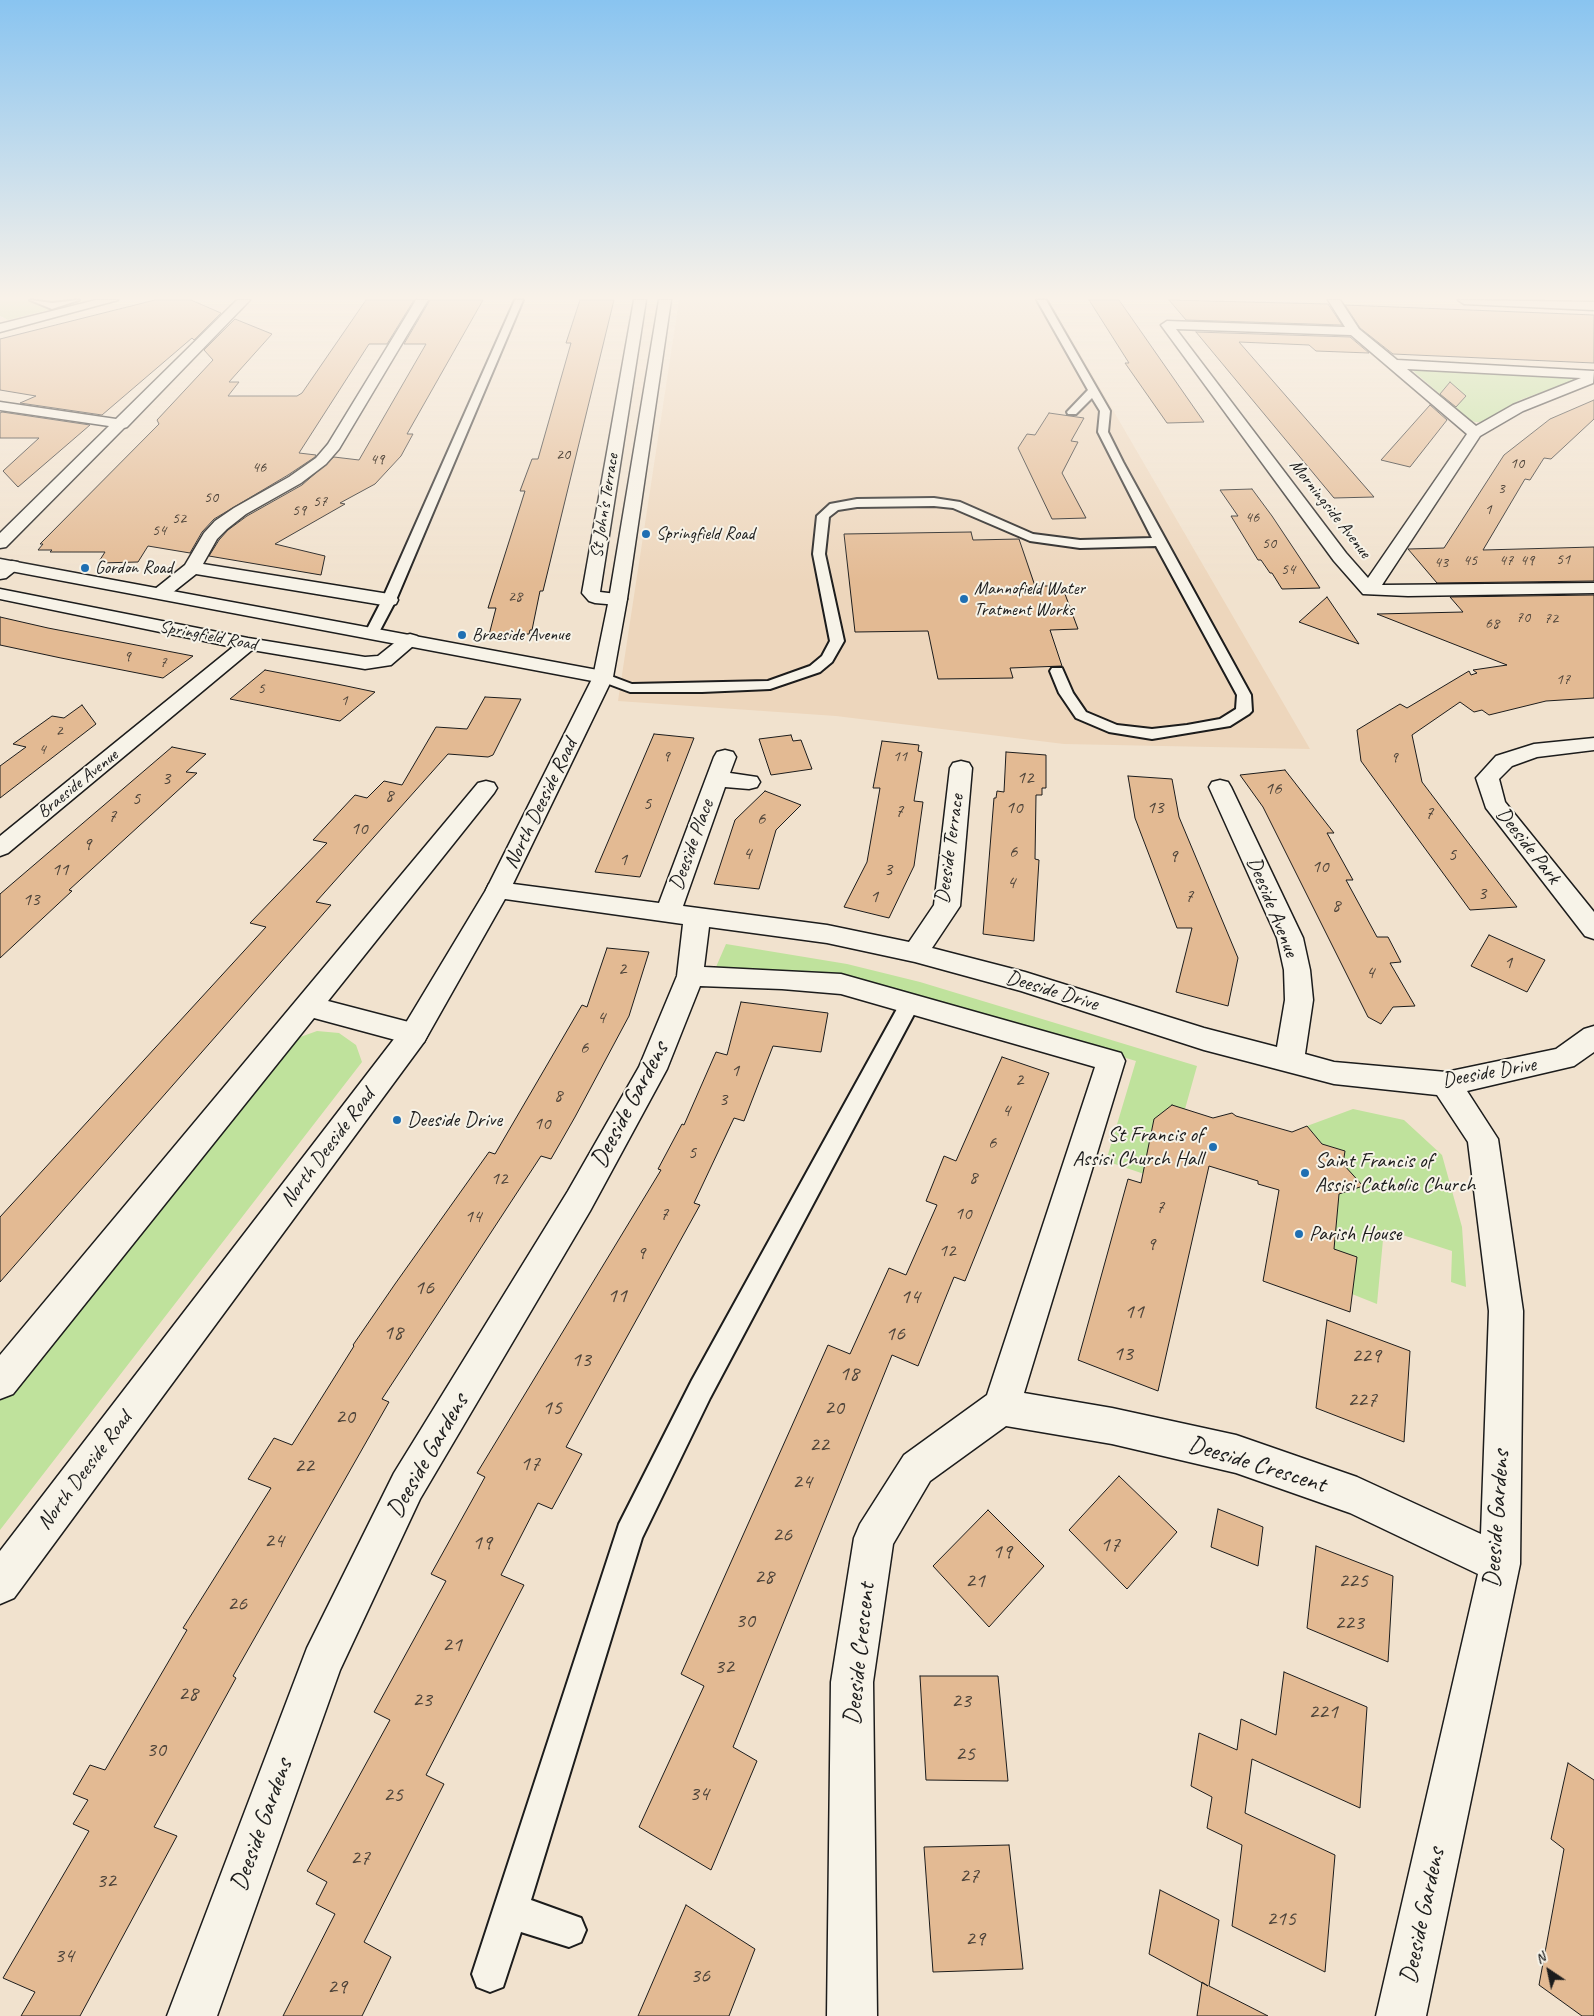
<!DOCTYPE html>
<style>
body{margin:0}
#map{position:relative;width:1594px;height:2016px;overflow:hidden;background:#f1e2ce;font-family:Caveat,sans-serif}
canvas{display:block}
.north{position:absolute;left:1524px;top:1946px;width:50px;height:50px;-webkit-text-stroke:4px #f7f3e8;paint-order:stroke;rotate:326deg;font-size:14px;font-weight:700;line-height:20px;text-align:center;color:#1c1c1c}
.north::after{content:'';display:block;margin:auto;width:18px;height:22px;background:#1c1c1c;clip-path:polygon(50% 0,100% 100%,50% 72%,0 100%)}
</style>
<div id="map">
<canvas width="1594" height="2016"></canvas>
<div class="north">N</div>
</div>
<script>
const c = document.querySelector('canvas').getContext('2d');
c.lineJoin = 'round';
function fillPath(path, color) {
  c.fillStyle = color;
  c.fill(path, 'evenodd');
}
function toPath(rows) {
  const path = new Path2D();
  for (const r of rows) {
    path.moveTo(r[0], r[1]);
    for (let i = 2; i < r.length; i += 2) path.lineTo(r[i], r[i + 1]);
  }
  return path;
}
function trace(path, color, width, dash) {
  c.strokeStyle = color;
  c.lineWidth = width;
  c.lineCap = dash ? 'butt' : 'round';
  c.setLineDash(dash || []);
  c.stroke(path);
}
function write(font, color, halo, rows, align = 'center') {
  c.font = font + ' Caveat,sans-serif';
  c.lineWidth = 4;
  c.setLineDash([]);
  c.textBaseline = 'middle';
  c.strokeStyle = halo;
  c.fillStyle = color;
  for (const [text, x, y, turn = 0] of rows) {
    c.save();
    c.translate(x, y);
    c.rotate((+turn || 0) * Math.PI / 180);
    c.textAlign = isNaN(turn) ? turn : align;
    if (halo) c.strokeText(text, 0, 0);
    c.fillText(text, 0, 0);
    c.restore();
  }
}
fillPath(toPath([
 [679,300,1049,300,1310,749,1064,744,836,716,618,701]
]), '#edd6bc');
fillPath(toPath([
 [0,300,89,300,8,320,0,316],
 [1416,369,1575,377,1577,379,1520,400,1481,422,1475,422,1470,420,1412,370],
 [726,944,847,964,920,982,1197,1066,1185,1109,1154,1119,1149,1143,1194,1191,1106,1161,1136,1061,914,995,845,977,716,967],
 [317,1031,339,1033,356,1045,362,1062,0,1530,0,1400,292,1040],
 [1353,1109,1404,1120,1442,1155,1462,1227,1466,1287,1451,1282,1452,1251,1384,1229,1377,1304,1352,1294,1325,1246,1339,1194,1362,1186,1343,1164,1345,1151,1322,1144,1307,1126]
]), '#bfe29c');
const building = toPath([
 [155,300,191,300,221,313,194,340,192,338,102,415,20,403,36,396,0,390,0,339,155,300],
 [366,300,414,300,387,344,369,344,299,453,316,455,315,457,288,475,214,519,202,532,190,553,148,546,138,562,98,563,105,552,50,552,52,550,38,550,43,544,40,544,159,424,157,420,213,360,204,350,235,319,272,334,229,382,239,382,228,396,297,396,302,393,366,300],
 [430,300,483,300,407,434,413,434,401,456,375,484,340,503,345,504,275,544,325,556,321,575,209,556,219,540,228,530,247,516,302,485,334,457,359,460,426,344,404,344,430,300],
 [580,300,614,300,543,591,540,591,532,630,530,630,529,634,489,635,496,608,488,608,525,491,520,491,532,459,538,459,571,343,566,343,580,300],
 [1089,300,1119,300,1204,422,1167,423,1125,363,1129,363,1089,300],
 [1169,300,1328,304,1342,325,1186,320,1169,300],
 [1345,305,1594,315,1594,363,1393,354,1360,328,1345,305],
 [1196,332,1350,337,1369,353,1316,351,1309,345,1239,342,1374,497,1334,498,1196,332],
 [1450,382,1466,396,1456,407,1440,394,1450,382],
 [1594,400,1594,419,1551,459,1544,458,1530,480,1525,479,1483,550,1594,547,1594,581,1437,583,1408,549,1444,548,1504,455,1550,419,1594,400],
 [1430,405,1447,420,1410,467,1381,460,1430,405],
 [2,412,90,425,18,487,3,471,39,438,0,438,0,413,2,412],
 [1049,413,1084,418,1071,441,1078,442,1062,473,1086,518,1052,519,1018,448,1027,434,1035,435,1049,413],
 [1252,489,1272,516,1320,588,1282,589,1272,573,1270,573,1261,560,1258,560,1231,516,1238,516,1220,490,1252,489],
 [971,532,973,540,1019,539,1035,586,1062,586,1078,629,1050,630,1062,666,1010,668,1013,678,938,679,928,631,855,632,844,534,971,532],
 [1594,595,1594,698,1546,701,1489,715,1482,710,1474,712,1460,702,1412,735,1422,782,1517,907,1470,910,1361,761,1357,730,1400,704,1407,708,1469,671,1471,675,1477,673,1473,670,1507,665,1377,614,1463,612,1450,597,1594,595],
 [1327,597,1359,644,1299,622,1327,597],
 [0,617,48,628,193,656,163,678,61,658,0,645,0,617],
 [265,670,337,684,375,692,340,721,230,699,265,670],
 [485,697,521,699,493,755,488,757,448,754,316,902,331,905,0,1282,0,1217,266,927,250,923,327,843,313,840,355,795,367,798,384,781,402,785,436,727,467,729,485,697],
 [82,705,96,724,0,798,0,766,26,747,13,744,52,716,64,718,82,705],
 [654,734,694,738,640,877,595,872,654,734],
 [791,735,793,741,801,740,812,769,771,775,759,739,791,735],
 [882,741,919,745,918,751,922,752,914,801,923,802,914,866,889,918,844,907,867,862,880,788,873,788,882,741],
 [172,747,206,754,186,772,197,773,69,890,72,891,0,958,0,894,172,747],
 [1006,752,1046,755,1046,788,1042,788,1042,795,1036,795,1035,859,1039,860,1034,941,983,934,994,798,996,798,997,791,1004,792,1006,752],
 [1285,770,1334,833,1327,833,1353,880,1346,880,1377,937,1388,937,1401,962,1390,963,1415,1006,1393,1007,1381,1024,1368,1017,1263,807,1240,775,1285,770],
 [1128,776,1172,779,1179,817,1238,958,1228,1006,1176,992,1192,928,1177,928,1135,818,1128,776],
 [765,791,801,805,776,830,759,889,714,884,735,820,765,791],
 [1489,935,1545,960,1527,992,1471,966,1489,935],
 [607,948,649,952,629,1016,575,1117,551,1159,541,1156,382,1399,389,1402,233,1676,236,1678,154,1827,177,1836,80,2016,21,2016,35,1992,3,1978,89,1831,73,1824,88,1800,73,1794,90,1765,105,1770,187,1630,183,1628,271,1488,248,1479,274,1438,292,1445,354,1346,353,1345,395,1284,489,1152,495,1154,582,1005,587,1007,607,948],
 [741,1002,828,1013,821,1052,773,1046,744,1121,734,1118,694,1203,700,1205,566,1447,582,1454,552,1509,538,1503,501,1575,524,1585,426,1775,444,1784,364,1942,391,1957,362,2016,283,2016,335,1914,316,1904,327,1882,307,1871,390,1720,374,1712,446,1581,431,1574,485,1477,477,1473,661,1170,658,1169,682,1124,684,1125,716,1052,727,1055,741,1002],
 [1002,1057,1049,1073,965,1281,954,1277,918,1366,892,1355,733,1747,757,1761,711,1870,639,1827,704,1686,681,1674,828,1345,850,1354,889,1268,906,1275,937,1205,926,1201,944,1156,956,1161,1002,1057],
 [1172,1105,1213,1118,1232,1113,1236,1116,1292,1132,1307,1126,1322,1144,1345,1151,1343,1164,1363,1186,1339,1194,1334,1249,1357,1257,1350,1312,1263,1281,1279,1190,1258,1184,1258,1181,1209,1166,1158,1391,1078,1360,1128,1179,1141,1183,1154,1119,1172,1105],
 [1327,1320,1410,1351,1404,1442,1316,1408,1327,1320],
 [1119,1476,1177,1532,1127,1589,1069,1530,1119,1476],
 [1218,1509,1263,1527,1258,1566,1211,1547,1218,1509],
 [988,1510,1044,1566,989,1627,933,1566,988,1510],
 [1316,1546,1393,1576,1388,1662,1307,1628,1316,1546],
 [1284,1672,1367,1707,1360,1808,1252,1759,1245,1813,1335,1855,1325,1972,1232,1926,1242,1845,1207,1828,1212,1797,1191,1786,1199,1733,1237,1750,1241,1719,1276,1735,1284,1672],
 [920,1676,998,1676,1008,1781,926,1780,920,1676],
 [1568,1763,1594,1780,1594,2016,1582,2016,1539,1985,1564,1849,1551,1839,1568,1763],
 [1009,1845,1023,1969,933,1972,924,1847,1009,1845],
 [1160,1890,1219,1920,1209,1986,1268,2016,1197,2016,1202,1982,1208,1986,1149,1954,1160,1890],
 [686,1905,755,1949,729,2016,638,2016,686,1905]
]);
fillPath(building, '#e3ba93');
trace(building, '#1c1c1c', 1);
const service = toPath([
 [30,300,52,303,79,300,52,309,30,300],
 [515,300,523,300,396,600,377,636,367,636,365,633,382,600,515,300],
 [1037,300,1046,300,1110,411,1108,432,1123,462,1251,695,1252,711,1249,714,1230,726,1152,739,1109,732,1076,718,1059,693,1050,671,1052,668,1062,668,1073,693,1086,712,1117,725,1152,729,1187,725,1220,719,1236,709,1237,695,1156,546,1080,548,1030,541,953,508,934,506,857,507,838,510,829,517,825,554,844,641,832,662,820,672,770,689,702,692,630,692,598,680,596,677,598,674,603,673,632,684,768,681,810,666,822,656,830,641,813,554,817,516,830,504,857,499,934,498,960,502,1033,534,1080,540,1152,538,1098,432,1100,411,1092,398,1076,414,1068,414,1067,412,1088,390,1037,300],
 [910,996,917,998,920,1003,710,1398,642,1538,531,1900,581,1918,586,1930,581,1942,569,1947,521,1932,503,1987,490,1992,477,1987,472,1974,619,1524,692,1380,903,998,910,996]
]);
const minor = toPath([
 [237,300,250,300,127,427,124,428,6,547,0,548,0,533,109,426,0,410,0,402,116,419,237,300],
 [416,300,428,300,339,449,326,464,301,483,246,514,227,529,217,539,203,564,389,594,396,596,398,600,396,604,389,606,196,574,167,597,155,597,152,593,155,589,185,565,204,533,215,521,234,508,289,477,316,458,328,444,416,300],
 [634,300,646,300,600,592,625,595,627,599,625,603,618,605,595,603,589,601,582,593,634,300],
 [1328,300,1340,300,1359,329,1397,360,1594,371,1593,383,1523,411,1480,436,1382,585,1594,583,1594,593,1408,596,1363,594,1334,561,1161,325,1167,321,1345,327,1328,300],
 [1176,329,1351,335,1467,434,1368,578,1346,553,1176,329],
 [1407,369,1581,378,1513,405,1476,426,1407,369],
 [1458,300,1594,302,1594,310,1464,304,1458,300],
 [12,561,18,562,21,566,6,578,0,579,0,566,12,561],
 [0,589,248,638,365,657,378,656,403,636,410,634,417,636,420,640,391,665,365,669,252,650,8,853,0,856,0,836,233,647,0,599,0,589],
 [1594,738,1594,750,1537,757,1512,766,1499,779,1505,802,1594,912,1594,939,1585,936,1486,808,1476,778,1496,756,1534,744,1594,738],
 [725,750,733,752,736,757,730,773,757,777,760,782,757,787,749,789,725,787,683,906,827,925,909,942,934,905,950,768,953,763,961,761,969,763,972,768,960,906,932,948,1025,972,1204,1028,1277,1047,1285,1000,1284,970,1277,938,1209,787,1212,782,1220,780,1228,782,1231,787,1303,938,1310,970,1313,1000,1305,1054,1334,1062,1446,1072,1556,1049,1584,1029,1594,1026,1594,1052,1574,1066,1467,1091,1498,1139,1523,1311,1520,1564,1426,2016,1376,2016,1478,1574,1350,1513,1236,1473,1112,1444,1006,1426,930,1481,893,1544,873,1682,877,2016,827,2016,831,1682,854,1538,860,1524,904,1455,987,1395,1095,1067,841,994,782,989,700,986,667,1069,590,1211,420,1499,340,1670,217,2016,167,2016,307,1648,394,1473,568,1191,639,1067,677,976,683,924,498,898,489,896,486,890,489,884,498,882,659,903,714,757,717,752,725,750],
 [709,927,827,943,915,962,1021,991,1204,1050,1334,1084,1437,1095,1468,1142,1489,1311,1481,1534,1357,1477,1236,1435,1112,1408,1024,1393,1125,1061,1121,1053,841,974,704,967,709,927],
 [486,781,494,783,497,788,494,793,328,1001,424,1026,428,1034,424,1042,414,1045,314,1018,13,1394,0,1399,0,1355,478,783,486,781]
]);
const tertiary = toPath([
 [96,300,118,300,0,332,0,324,96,300],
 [0,559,603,671,610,673,613,677,610,681,603,683,0,569,0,559]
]);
const primary = toPath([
 [659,300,671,300,627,599,613,677,510,890,424,1042,14,1598,0,1604,0,1551,404,1026,486,890,593,677,609,599,659,300]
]);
trace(service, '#1c1c1c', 4);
trace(minor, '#1c1c1c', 3);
trace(tertiary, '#1c1c1c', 3);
trace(primary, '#1c1c1c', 3);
fillPath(service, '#f7f3e8');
fillPath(minor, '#f7f3e8');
fillPath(tertiary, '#f7f3e8');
fillPath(primary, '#f7f3e8');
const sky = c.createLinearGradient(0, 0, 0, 583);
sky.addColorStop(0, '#89c4f0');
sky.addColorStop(0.51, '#f9f2e9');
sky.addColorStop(1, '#f9f2e900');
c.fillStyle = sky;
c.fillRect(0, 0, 1594, 583);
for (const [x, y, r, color] of [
 [646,534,5,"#1f6fb2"],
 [85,568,5,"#1f6fb2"],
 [964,599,5,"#1f6fb2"],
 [462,635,5,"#1f6fb2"],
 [397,1120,5,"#1f6fb2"],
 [1213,1147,5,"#1f6fb2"],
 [1305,1173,5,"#1f6fb2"],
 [1299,1234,5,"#1f6fb2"]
]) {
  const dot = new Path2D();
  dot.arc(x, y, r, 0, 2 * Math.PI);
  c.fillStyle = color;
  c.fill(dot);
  trace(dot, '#f7f3e8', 2);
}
write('16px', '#4e443a', null, [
 ["20",563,455],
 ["49",377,460],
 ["10",1517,464],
 ["46",259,468],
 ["3",1501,489],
 ["50",211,498],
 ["57",320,502],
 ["1",1488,510],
 ["59",299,511],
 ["46",1252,518],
 ["52",179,519],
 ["54",159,531],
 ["50",1269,544],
 ["51",1563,560],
 ["45",1470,561],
 ["47",1506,561],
 ["49",1527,561],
 ["43",1441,563],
 ["54",1288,570],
 ["28",515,597],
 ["70",1523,618],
 ["72",1551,619],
 ["68",1492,624],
 ["9",127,657],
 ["7",163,663],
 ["17",1563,680],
 ["5",261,689],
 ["1",344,701],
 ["2",59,731],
 ["4",42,750],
 ["9",666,757],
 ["11",900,757],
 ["9",1394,758]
]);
write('18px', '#1c1c1c', '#f7f3e8', [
 ["St John's Terrace",605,506,-81],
 ["Morningside Avenue",1330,509,52],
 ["Springfield Road",208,636,11],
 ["Braeside Avenue",78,784,-39]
]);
write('18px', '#1c1c1c', '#f7f3e8', [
 ["Springfield Road",656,534],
 ["Gordon Road",95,568],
 ["Mannofield Water",974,589],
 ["Tratment Works",974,610],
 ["Braeside Avenue",472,635]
], 'left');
write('19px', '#4e443a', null, [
 ["12",1025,778],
 ["3",166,779],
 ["16",1273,789],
 ["8",389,796],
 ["5",136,799],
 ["5",647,804],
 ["10",1014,808],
 ["13",1155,808],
 ["7",899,812],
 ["7",1429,814],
 ["7",112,817],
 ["6",761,819],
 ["10",359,829],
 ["9",87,845],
 ["6",1013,852],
 ["4",747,854],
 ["5",1452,855],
 ["9",1173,857],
 ["1",623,860],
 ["10",1320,867],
 ["11",60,870],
 ["3",888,870],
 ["4",1011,883],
 ["3",1482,894],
 ["1",874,897],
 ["7",1189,897],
 ["13",31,900],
 ["8",1336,906],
 ["1",1508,963],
 ["2",622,969],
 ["4",1370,973],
 ["4",601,1018],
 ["6",584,1048],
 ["1",735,1071],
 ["2",1019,1080],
 ["8",558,1096],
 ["3",723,1100],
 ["4",1006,1111],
 ["10",542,1124],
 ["6",992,1143],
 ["5",692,1153],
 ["8",973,1178],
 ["12",499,1179],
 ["7",1160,1208],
 ["10",963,1214],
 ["7",664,1215],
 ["14",473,1217],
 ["9",1151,1245],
 ["12",947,1251],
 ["9",641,1254]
]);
write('21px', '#1c1c1c', '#f7f3e8', [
 ["North Deeside Road",541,804,-64],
 ["Deeside Place",692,845,-70],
 ["Deeside Park",1528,846,52],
 ["Deeside Terrace",950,849,-82],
 ["Deeside Avenue",1272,907,68],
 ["Deeside Drive",1052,991,17],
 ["Deeside Drive",1489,1073,-10],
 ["North Deeside Road",328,1148,-53],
 ["North Deeside Road",85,1471,-53]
]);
write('21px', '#1c1c1c', '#f7f3e8', [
 ["Deeside Drive",407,1120],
 ["St Francis of",1203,1135,"right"],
 ["Assisi Church Hall",1203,1159,"right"],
 ["Saint Francis of",1315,1161],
 ["Assisi Catholic Church",1315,1185],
 ["Parish House",1309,1234]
], 'left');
write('22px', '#4e443a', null, [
 ["16",424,1288],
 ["11",617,1296],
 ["14",910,1297],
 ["11",1134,1312],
 ["18",393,1333],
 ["16",895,1334],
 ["13",1123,1354],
 ["229",1366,1356],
 ["13",581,1360],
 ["18",849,1374],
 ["227",1362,1400],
 ["15",552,1408],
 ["20",834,1408],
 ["20",345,1417],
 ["22",819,1445],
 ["17",530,1464],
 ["22",304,1466],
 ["24",802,1482],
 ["26",782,1535],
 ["24",274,1541],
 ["19",482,1543],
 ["17",1110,1545],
 ["19",1002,1552],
 ["28",764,1577],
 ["21",975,1581],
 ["225",1353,1581],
 ["26",237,1604],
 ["30",745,1621],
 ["223",1349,1623],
 ["21",452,1645],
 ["32",724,1667],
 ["28",188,1694],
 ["23",422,1700],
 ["23",961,1701],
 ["221",1323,1712],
 ["30",156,1750],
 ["25",965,1754],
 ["34",699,1794],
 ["25",393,1795],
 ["27",360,1858],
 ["27",969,1876],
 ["32",106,1881],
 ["215",1281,1919],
 ["29",975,1939],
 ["34",64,1956],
 ["36",700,1976],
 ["29",337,1987]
]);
write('25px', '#1c1c1c', '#f7f3e8', [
 ["Deeside Gardens",630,1105,-62],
 ["Deeside Gardens",428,1456,-60],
 ["Deeside Crescent",1257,1465,17],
 ["Deeside Gardens",1497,1519,-86],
 ["Deeside Crescent",860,1654,-84],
 ["Deeside Gardens",262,1825,-70],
 ["Deeside Gardens",1423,1916,-78]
]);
</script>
